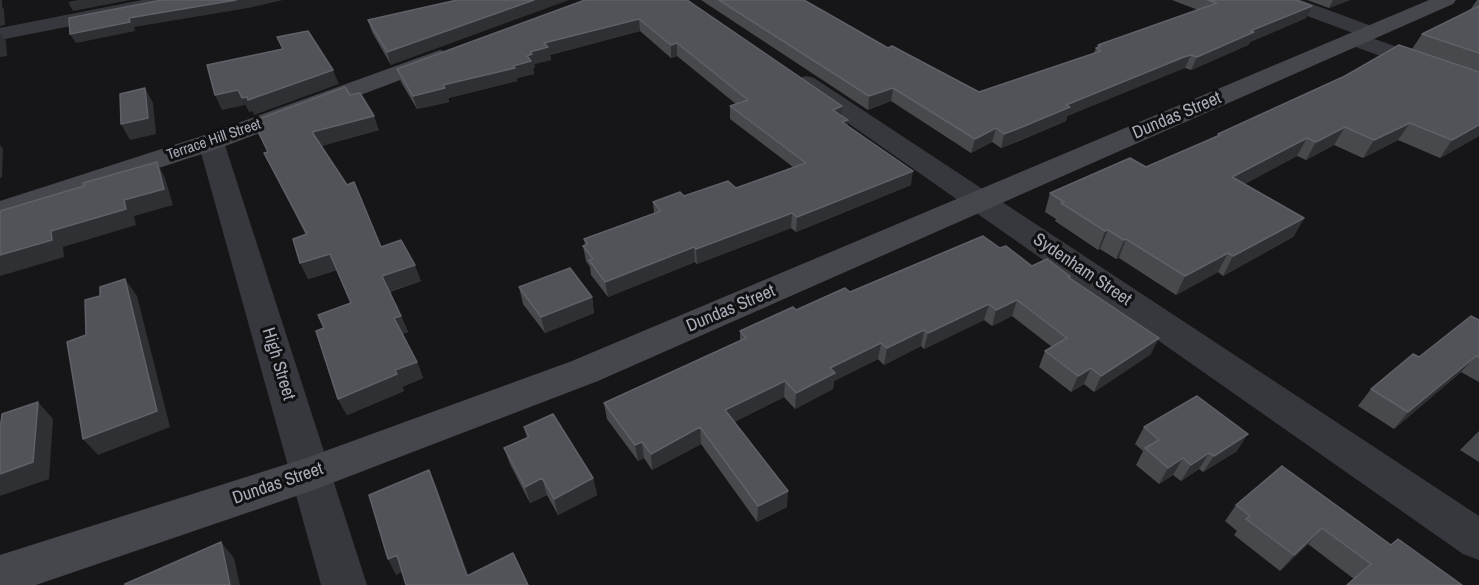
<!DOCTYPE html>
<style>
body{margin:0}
canvas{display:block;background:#161618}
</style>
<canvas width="1479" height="585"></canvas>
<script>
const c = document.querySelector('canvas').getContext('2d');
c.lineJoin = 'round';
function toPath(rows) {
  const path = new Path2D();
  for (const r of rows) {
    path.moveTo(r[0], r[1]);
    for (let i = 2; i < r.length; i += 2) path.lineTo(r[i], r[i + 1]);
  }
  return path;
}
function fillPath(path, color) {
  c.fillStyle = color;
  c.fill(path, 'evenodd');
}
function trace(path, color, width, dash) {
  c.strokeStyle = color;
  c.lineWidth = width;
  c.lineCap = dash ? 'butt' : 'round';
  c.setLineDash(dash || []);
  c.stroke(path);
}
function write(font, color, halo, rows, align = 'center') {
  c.font = font + ' "Archivo Narrow",sans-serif';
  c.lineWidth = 6;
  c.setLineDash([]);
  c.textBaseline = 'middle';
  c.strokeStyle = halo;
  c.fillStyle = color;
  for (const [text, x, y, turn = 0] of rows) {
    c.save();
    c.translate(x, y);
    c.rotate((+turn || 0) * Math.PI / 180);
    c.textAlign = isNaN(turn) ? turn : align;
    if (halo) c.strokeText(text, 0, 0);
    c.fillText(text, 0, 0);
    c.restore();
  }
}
fillPath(toPath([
 [142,0,182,0,179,4,172,6,0,40,0,28,142,0],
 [1272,0,1301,0,1377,28,1381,32,1377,36,1372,38,1479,76,1479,91,1347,44,1344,39,1347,34,1353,33,1275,4,1272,0],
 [806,76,814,78,1479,516,1479,560,1463,554,798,88,794,83,798,78,806,76],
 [211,134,220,136,224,142,367,585,321,585,198,142,202,136,211,134]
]), '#37383d');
fillPath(toPath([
 [1429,0,1456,0,1453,4,598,381,311,491,36,585,0,585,0,555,306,458,572,361,1429,0],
 [440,50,448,52,451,57,448,62,220,148,0,220,0,201,202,136,440,50]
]), '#45474d');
fillPath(toPath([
 [457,0,391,65,372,32,368,20],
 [687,0,841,116,848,126,911,185,796,232,791,228,697,264,695,262,608,297,591,275,590,267,586,261,583,246,585,245,584,239,654,213,653,202,684,196,736,188,793,167,730,119,730,106,736,104,677,56,671,58,640,31,550,55,551,60,534,64,535,67,533,68,534,74,517,78,517,81,448,98,449,102,417,109,401,82,397,69],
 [701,0,804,0,888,48,979,92,1094,53,1096,48,1098,47,1098,45,1198,10,1172,0,1296,0,1306,18,1250,42,1248,45,1191,70,1185,68,1179,70,1067,116,1066,121,1019,141,1001,148,992,142,971,153,891,101,868,110],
 [1307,0,1350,0,1329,8],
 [1477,0,1479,0,1479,136,1440,158,1398,140,1363,158,1334,145,1306,160,1297,156,1244,184,1304,218,1293,237,1223,276,1218,272,1176,295,1119,258,1116,259,1100,249,1098,250,1055,221,1056,219,1045,212,1050,193,1146,167,1217,137,1218,134,1412,49,1422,34,1470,10],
 [350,95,379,130,321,146,381,247,421,281,390,292,401,316,408,332,402,334,417,362,423,378,402,387,404,391,347,415,338,399,324,328,351,303,337,270,308,279,306,235,264,153,268,152],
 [1000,248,1032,266,1070,277,1151,354,1094,392,1084,384,1071,392,1039,367,1045,351,1052,347,1012,316,992,326,984,320,924,349,921,346,884,365,878,359,834,381,833,389,795,409,784,397,734,422,787,507,757,522,701,444,652,470,644,458,638,461,607,419,604,403,740,341,740,331,796,310,850,292],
 [519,287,592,297,594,313,545,333,523,304],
 [1479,320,1479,382,1461,372,1394,429,1358,406,1371,389,1419,357],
 [524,427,593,478,597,495,558,515,547,495,530,503,510,464,504,448,527,438],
 [1144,427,1237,451,1203,472,1199,469,1181,481,1173,475,1159,484,1136,465,1143,451,1135,444],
 [1479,431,1479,462,1460,450],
 [1236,505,1391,545,1354,579,1308,544,1280,571,1234,535,1237,531,1225,521]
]), '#47494d');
fillPath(toPath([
 [0,0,2,0,2,6,4,10,5,25,0,26],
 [78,0,130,0,73,11,68,2],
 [236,0,283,0,248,8,134,27,135,31,76,43,70,34,129,18],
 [534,0,569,0,391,65,387,52],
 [1333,0,1350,0,1329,8],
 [1312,6,1306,18,1250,42,1248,45,1191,70,1197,57,1250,31],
 [639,19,640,31,550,55,551,60,534,64,535,67,533,68,534,74,517,78,517,81,448,98,449,102,417,109,413,96,443,85,513,66,530,52,544,43],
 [0,33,6,41,7,56,0,57],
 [677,43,677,56,671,58,671,45],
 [1191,55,1185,68,1067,116,1066,121,1001,148,1004,134,1066,105],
 [333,70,339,84,254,115,253,111,249,112,242,98],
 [145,88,153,103,156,134,130,140,121,124],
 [893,88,891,101,868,110,869,96],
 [238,90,245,105,222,110,215,95],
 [842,106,841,120,833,110],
 [374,116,379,130,318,147,312,132],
 [848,120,847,134,842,122],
 [1410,123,1398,140,1363,158,1374,140],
 [1479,125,1479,136,1440,158,1452,140],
 [1345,127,1334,145,1306,160,1316,142],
 [996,128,992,142,971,153,975,139],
 [1307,138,1297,156,1223,196,1232,177],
 [0,145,3,149,2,177,0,178],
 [157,162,165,178,173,205,134,216,136,225,63,247,64,257,0,276,0,255,51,231,124,200],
 [913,171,911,185,796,232,797,217],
 [792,213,791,228,697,264,696,249],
 [1304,218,1293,237,1223,276,1233,256],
 [1108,230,1100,249,1098,250,1105,231],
 [1126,239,1119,258,1116,259,1124,240],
 [694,247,695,262,608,297,605,282],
 [1228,253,1218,272,1176,295,1185,276],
 [330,254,337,270,308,279,300,263],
 [415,265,421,281,388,292,382,276],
 [125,279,137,296,170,427,98,455,83,439],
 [592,297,594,313,545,333,541,317],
 [1017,300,1012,316,992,326,996,310],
 [989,304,984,320,924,349,928,333],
 [401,316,408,332,401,335,394,318],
 [924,330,921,346,884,365,887,348],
 [1159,338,1151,354,1094,392,1101,376],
 [881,343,878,359,834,381,833,389,795,409,796,393,830,368],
 [1476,356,1461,372,1394,429,1408,412],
 [417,362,423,378,402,387,404,391,347,415,338,399,395,370],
 [1091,368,1084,384,1071,392,1078,376],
 [785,381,784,397,726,426,725,410],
 [38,402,53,419,49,479,0,496,0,474],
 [700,427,701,444,652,470,651,454],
 [1248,434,1237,451,1203,472,1214,456],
 [642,442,644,458,638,461,635,445],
 [1209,453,1199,469,1181,481,1191,465],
 [1183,458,1173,475,1159,484,1168,468],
 [429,470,436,486,472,585,467,576],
 [542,478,547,495,530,503,525,487],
 [593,478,597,495,558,515,554,499],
 [788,491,787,507,757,522,758,506],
 [1322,528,1308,544,1280,571,1294,555],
 [221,542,234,558,240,585,230,585],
 [397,555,406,570,396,575,388,559]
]), '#2f3033');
const building = toPath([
 [162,0,236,0,129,18,130,22,70,34,69,18,162,0],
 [457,0,534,0,387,52,368,20,457,0],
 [585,0,687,0,842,106,833,110,848,120,842,122,913,171,797,217,792,213,696,249,694,247,605,282,589,260,593,259,583,246,588,244,584,239,661,211,653,202,680,192,684,196,728,181,736,188,806,163,730,106,748,100,677,43,671,45,639,19,544,43,548,47,530,52,532,54,527,56,531,61,513,66,515,68,443,85,445,88,413,96,397,69,585,0],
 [719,0,804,0,888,48,892,46,979,92,1101,51,1096,48,1101,46,1098,45,1217,3,1208,0,1296,0,1312,6,1250,31,1254,32,1197,57,1191,55,1184,57,1066,105,1070,107,1022,127,1004,134,996,128,975,139,893,88,869,96,719,0],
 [1479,6,1479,53,1422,34,1479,6],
 [308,31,333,70,248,100,247,97,242,98,238,90,215,95,207,65,283,49,277,37,308,31],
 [1399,45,1479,72,1479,125,1452,140,1410,123,1374,140,1345,127,1316,142,1307,138,1232,177,1304,218,1233,256,1228,253,1185,276,1126,239,1124,240,1108,230,1105,231,1061,203,1064,202,1050,193,1130,158,1146,167,1220,135,1218,134,1345,76,1399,45],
 [345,87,350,95,360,93,374,116,312,132,347,185,354,182,381,247,401,240,415,265,382,276,401,316,394,318,417,362,395,370,397,374,338,399,316,331,324,328,318,315,351,303,330,254,300,263,293,239,307,234,264,153,268,152,253,121,345,87],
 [145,88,148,118,121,124,120,94,145,88],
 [157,162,164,189,124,200,126,209,51,231,52,240,0,255,0,211,84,186,83,183,157,162],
 [983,236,1000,248,1006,246,1032,266,1047,259,1070,276,1068,277,1159,338,1101,376,1091,368,1078,376,1045,351,1067,338,1017,300,996,310,989,304,928,333,924,330,887,348,881,343,830,368,835,373,796,393,785,381,725,410,788,491,758,506,700,427,651,454,642,442,635,445,604,403,746,338,740,331,793,307,796,310,845,288,850,292,983,236],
 [570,268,592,297,541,317,519,287,570,268],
 [125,279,157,411,83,439,67,342,86,335,85,300,100,296,100,287,125,279],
 [1471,316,1479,320,1479,357,1476,356,1408,412,1371,389,1413,354,1419,357,1471,316],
 [1197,396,1248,434,1214,456,1209,453,1191,465,1183,458,1168,468,1145,448,1159,440,1144,427,1197,396],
 [38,402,33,462,0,474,0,423,1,423,2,414,38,402],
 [553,414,593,478,554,499,542,478,525,487,504,448,529,437,524,427,553,414],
 [1282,466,1391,545,1398,539,1462,585,1347,585,1371,564,1322,528,1294,555,1246,519,1250,516,1236,505,1282,466],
 [429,470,467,576,513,553,528,585,406,585,397,555,388,559,369,495,429,470],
 [221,542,230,585,125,585,125,584,221,542]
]);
fillPath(building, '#525359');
trace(building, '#5f6168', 1.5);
write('15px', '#a8adb8', '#111113', [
 ["Terrace Hill Street",214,140,-19]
]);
write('18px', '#a8adb8', '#111113', [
 ["Dundas Street",1177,116,-23],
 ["Sydenham Street",1082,270,34],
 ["Dundas Street",731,309,-23],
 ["High Street",278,364,73],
 ["Dundas Street",278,484,-19]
]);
</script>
